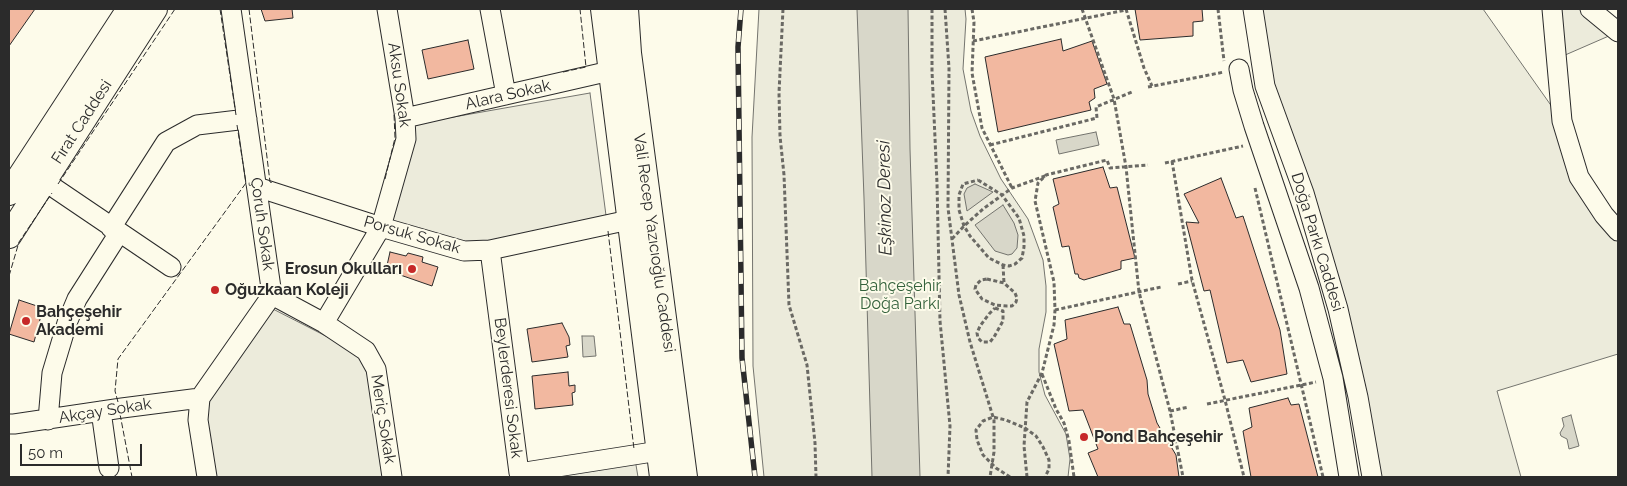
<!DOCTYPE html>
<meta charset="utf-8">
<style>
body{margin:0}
#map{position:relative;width:1627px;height:486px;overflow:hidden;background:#fdfbea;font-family:Raleway,sans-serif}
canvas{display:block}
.frame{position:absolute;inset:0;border:10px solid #2b2b2b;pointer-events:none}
.scale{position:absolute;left:20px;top:444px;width:122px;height:22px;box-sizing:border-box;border:2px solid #2b2b2b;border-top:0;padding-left:6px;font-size:15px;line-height:18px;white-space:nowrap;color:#2b2b2b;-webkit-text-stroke:4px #fdfbea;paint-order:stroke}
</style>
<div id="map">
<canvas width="1627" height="486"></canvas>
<div class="frame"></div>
<div class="scale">50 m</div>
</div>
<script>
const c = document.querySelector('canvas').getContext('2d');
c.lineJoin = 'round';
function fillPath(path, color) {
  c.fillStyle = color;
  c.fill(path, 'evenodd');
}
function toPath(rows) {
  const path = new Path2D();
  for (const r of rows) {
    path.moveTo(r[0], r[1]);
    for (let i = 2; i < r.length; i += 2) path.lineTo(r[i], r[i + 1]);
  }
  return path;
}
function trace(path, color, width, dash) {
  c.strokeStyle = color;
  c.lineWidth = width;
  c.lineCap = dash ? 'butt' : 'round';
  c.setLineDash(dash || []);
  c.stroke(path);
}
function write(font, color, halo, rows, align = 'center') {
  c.font = font + ' Raleway,sans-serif';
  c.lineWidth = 4;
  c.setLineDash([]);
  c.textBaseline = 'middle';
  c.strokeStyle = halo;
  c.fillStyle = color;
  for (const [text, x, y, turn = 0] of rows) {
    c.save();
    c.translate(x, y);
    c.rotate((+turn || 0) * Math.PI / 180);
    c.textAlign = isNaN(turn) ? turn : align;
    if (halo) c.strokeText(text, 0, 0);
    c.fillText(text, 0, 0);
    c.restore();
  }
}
const green = toPath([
 [759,9,965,9,966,19,963,69,971,111,980,136,1001,179,1028,219,1043,260,1046,286,1046,312,1039,349,1039,372,1045,395,1066,434,1070,459,1068,477,764,477,753,366,752,137,759,9],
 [1253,9,1483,9,1562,121,1579,177,1618,231,1618,354,1497,391,1521,477,1372,477,1304,193,1253,9],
 [1552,9,1590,9,1618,32,1556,59,1552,9],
 [590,93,607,223,465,247,389,223,408,125,590,93],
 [271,308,357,352,367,372,384,477,216,477,206,424,210,397,271,308],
 [635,459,638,477,527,477,635,459]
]);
fillPath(green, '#ecebdb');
trace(green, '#74746e', 1);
const water = toPath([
 [857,9,908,9,910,149,920,477,872,477,864,198,857,9],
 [1096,132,1099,145,1059,154,1056,140,1096,132],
 [975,184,993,192,967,211,964,194,967,188,975,184],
 [1003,205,1014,223,1018,235,1017,248,1012,254,1008,255,995,251,975,225,1003,205],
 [582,336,594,336,596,356,583,357,582,336],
 [1571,415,1579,446,1569,449,1567,439,1561,436,1560,433,1564,426,1562,418,1571,415]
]);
fillPath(water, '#d8d7c9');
trace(water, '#74746e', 1);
const building = toPath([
 [9,9,35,9,9,46,9,9],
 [261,9,292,9,293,18,265,21,261,9],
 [1135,9,1202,9,1203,21,1193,22,1193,36,1140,40,1135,9],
 [1061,39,1063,51,1092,41,1107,84,1094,89,1095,98,1089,102,1091,110,998,132,985,57,1061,39],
 [468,40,474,69,428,79,422,50,468,40],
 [1103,167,1110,188,1117,187,1135,258,1121,261,1121,269,1084,280,1079,278,1078,274,1075,274,1069,246,1062,247,1053,207,1059,204,1053,179,1103,167],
 [1221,178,1236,218,1243,216,1280,330,1287,374,1251,382,1243,360,1227,363,1210,290,1204,291,1186,222,1199,223,1184,194,1221,178],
 [390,252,406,256,408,253,423,257,422,262,438,267,432,286,386,270,390,252],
 [19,300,43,308,34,342,9,334,19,300],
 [1118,307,1124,324,1130,324,1147,380,1148,394,1157,423,1176,455,1179,477,1098,477,1088,453,1098,449,1083,410,1069,411,1054,344,1067,339,1065,320,1118,307],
 [562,323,569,337,570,345,566,346,568,357,532,362,527,329,562,323],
 [568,372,569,386,575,385,575,392,572,393,573,405,535,409,532,376,568,372],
 [1288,398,1291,405,1299,404,1318,477,1251,477,1243,431,1252,427,1249,408,1288,398]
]);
fillPath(building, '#f2b8a0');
trace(building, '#2b2b2b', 1);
const minor = toPath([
 [490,9,506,95],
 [1253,9,1265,86,1304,193,1338,309,1358,397,1372,477],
 [1552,9,1562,121,1579,177,1604,215,1618,231],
 [1590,9,1618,32],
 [1239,69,1243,90,1254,126,1309,288,1333,378,1349,477],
 [405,118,610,71],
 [44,181,171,267],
 [257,187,381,227,464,251,490,250,629,220],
 [111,228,166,142,197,125,247,119],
 [490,250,519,473,659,451],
 [272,295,324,323,366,351,376,369,392,477],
 [324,323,381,227,406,139,405,118,387,9],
 [101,411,109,468],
 [48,420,52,373,67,323,77,299,119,233],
 [9,424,14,424,122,408,200,398],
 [207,477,198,420,200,398,272,295,231,9]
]);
const major = toPath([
 [603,9,662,477],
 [626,9,629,53,685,477],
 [9,193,129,9],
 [9,236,155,9]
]);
trace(minor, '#2b2b2b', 21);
trace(major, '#2b2b2b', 26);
trace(toPath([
 [783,9,779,93,780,136,784,175,789,305,807,365,815,443,816,477],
 [932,9,932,71,937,183,940,321,950,426,948,477],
 [945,9,949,68,948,208,959,295,970,342,994,420,994,452,990,477],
 [972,9,974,22,972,73,982,128,1012,188],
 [1082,9,1114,99,1126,167,1139,292,1170,411,1183,477],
 [1126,9,1144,68,1152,86],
 [1218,9,1224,61],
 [973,41,1126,10],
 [1148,87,1224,72],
 [990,145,1097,118,1096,107,1132,92],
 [1172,161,1192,280,1225,400,1244,477],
 [1165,163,1243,146],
 [978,180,1002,195,1019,218,1024,236,1024,247,1022,258,1015,264,1009,266,1003,265,989,258,970,236,964,226,959,210,959,195,963,184,978,180],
 [1255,188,1323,477],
 [952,239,964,226,983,209,1012,188,1045,176],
 [1003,265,1004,283],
 [987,279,1004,283,1015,293,1017,298,1016,302,1012,306,1007,306,995,305,982,299,975,289,976,285,981,280,987,279],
 [1178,284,1192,281],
 [995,308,1003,311,1003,321,994,337,990,342,982,342,978,338,977,333,980,326,989,314,995,308],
 [1055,310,1161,287],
 [1042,374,1056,409,1064,423,1069,441,1074,477],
 [1207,404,1316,382],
 [1170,411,1189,407],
 [1010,477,996,468,983,455,977,440,976,430,983,421,993,417,1006,420,1025,428,1036,436,1043,447,1049,460,1049,469,1045,477],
 [1027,477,1024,446,1027,402,1042,373,1054,325,1055,310,1054,282,1035,201,1038,183,1046,175,1107,160,1110,168,1148,165]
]), '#6a6964', 3, [4, 2.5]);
trace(minor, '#fdfbea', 19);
trace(major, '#fdfbea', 24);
const rail = toPath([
 [741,9,738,47,742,358,755,477]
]);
trace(rail, '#2b2b2b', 5.5);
trace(rail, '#fdfbea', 4, [11]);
trace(toPath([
 [220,9,236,115],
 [249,9,270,182,273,183],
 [563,72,586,67,580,9],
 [385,179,395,138,394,114,398,113],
 [58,184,175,9],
 [608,231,634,449],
 [9,276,19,242,52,193],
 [118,402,115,391,118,359,246,183,237,125],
 [120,414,132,477]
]), '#2b2b2b', 1, [6, 2.5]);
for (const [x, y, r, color] of [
 [412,269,5,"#c62828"],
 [215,290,5,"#c62828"],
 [26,321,5,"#c62828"],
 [1084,437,5,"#c62828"]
]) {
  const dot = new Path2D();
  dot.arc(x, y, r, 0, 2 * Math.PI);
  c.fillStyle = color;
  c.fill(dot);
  trace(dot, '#fdfbea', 2);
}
write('16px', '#2b2b2b', '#fdfbea', [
 ["Aksu Sokak",399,85,82],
 ["Alara Sokak",508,95,-13],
 ["Fırat Caddesi",82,122,-57],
 ["Çoruh Sokak",262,224,82],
 ["Porsuk Sokak",412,235,16],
 ["Doğa Parkı Caddesi",1317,242,73],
 ["Vali Recep Yazıcıoğlu Caddesi",654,243,82],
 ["Beylerderesi Sokak",508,388,83],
 ["Akçay Sokak",105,411,-9],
 ["Meriç Sokak",383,419,81]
]);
write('bold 16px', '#2b2b2b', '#fdfbea', [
 ["Erosun Okulları",402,269,"right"],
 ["Oğuzkaan Koleji",225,290],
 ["Bahçeşehir",36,312],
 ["Akademi",36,330],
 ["Pond Bahçeşehir",1094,437]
], 'left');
write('16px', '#34623c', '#fdfbea', [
 ["Bahçeşehir",900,286],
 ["Doğa Parkı",900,304]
]);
write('italic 18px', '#2b2b2b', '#fdfbea', [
 ["Eşkinoz Deresi",885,198,-91]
]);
</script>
